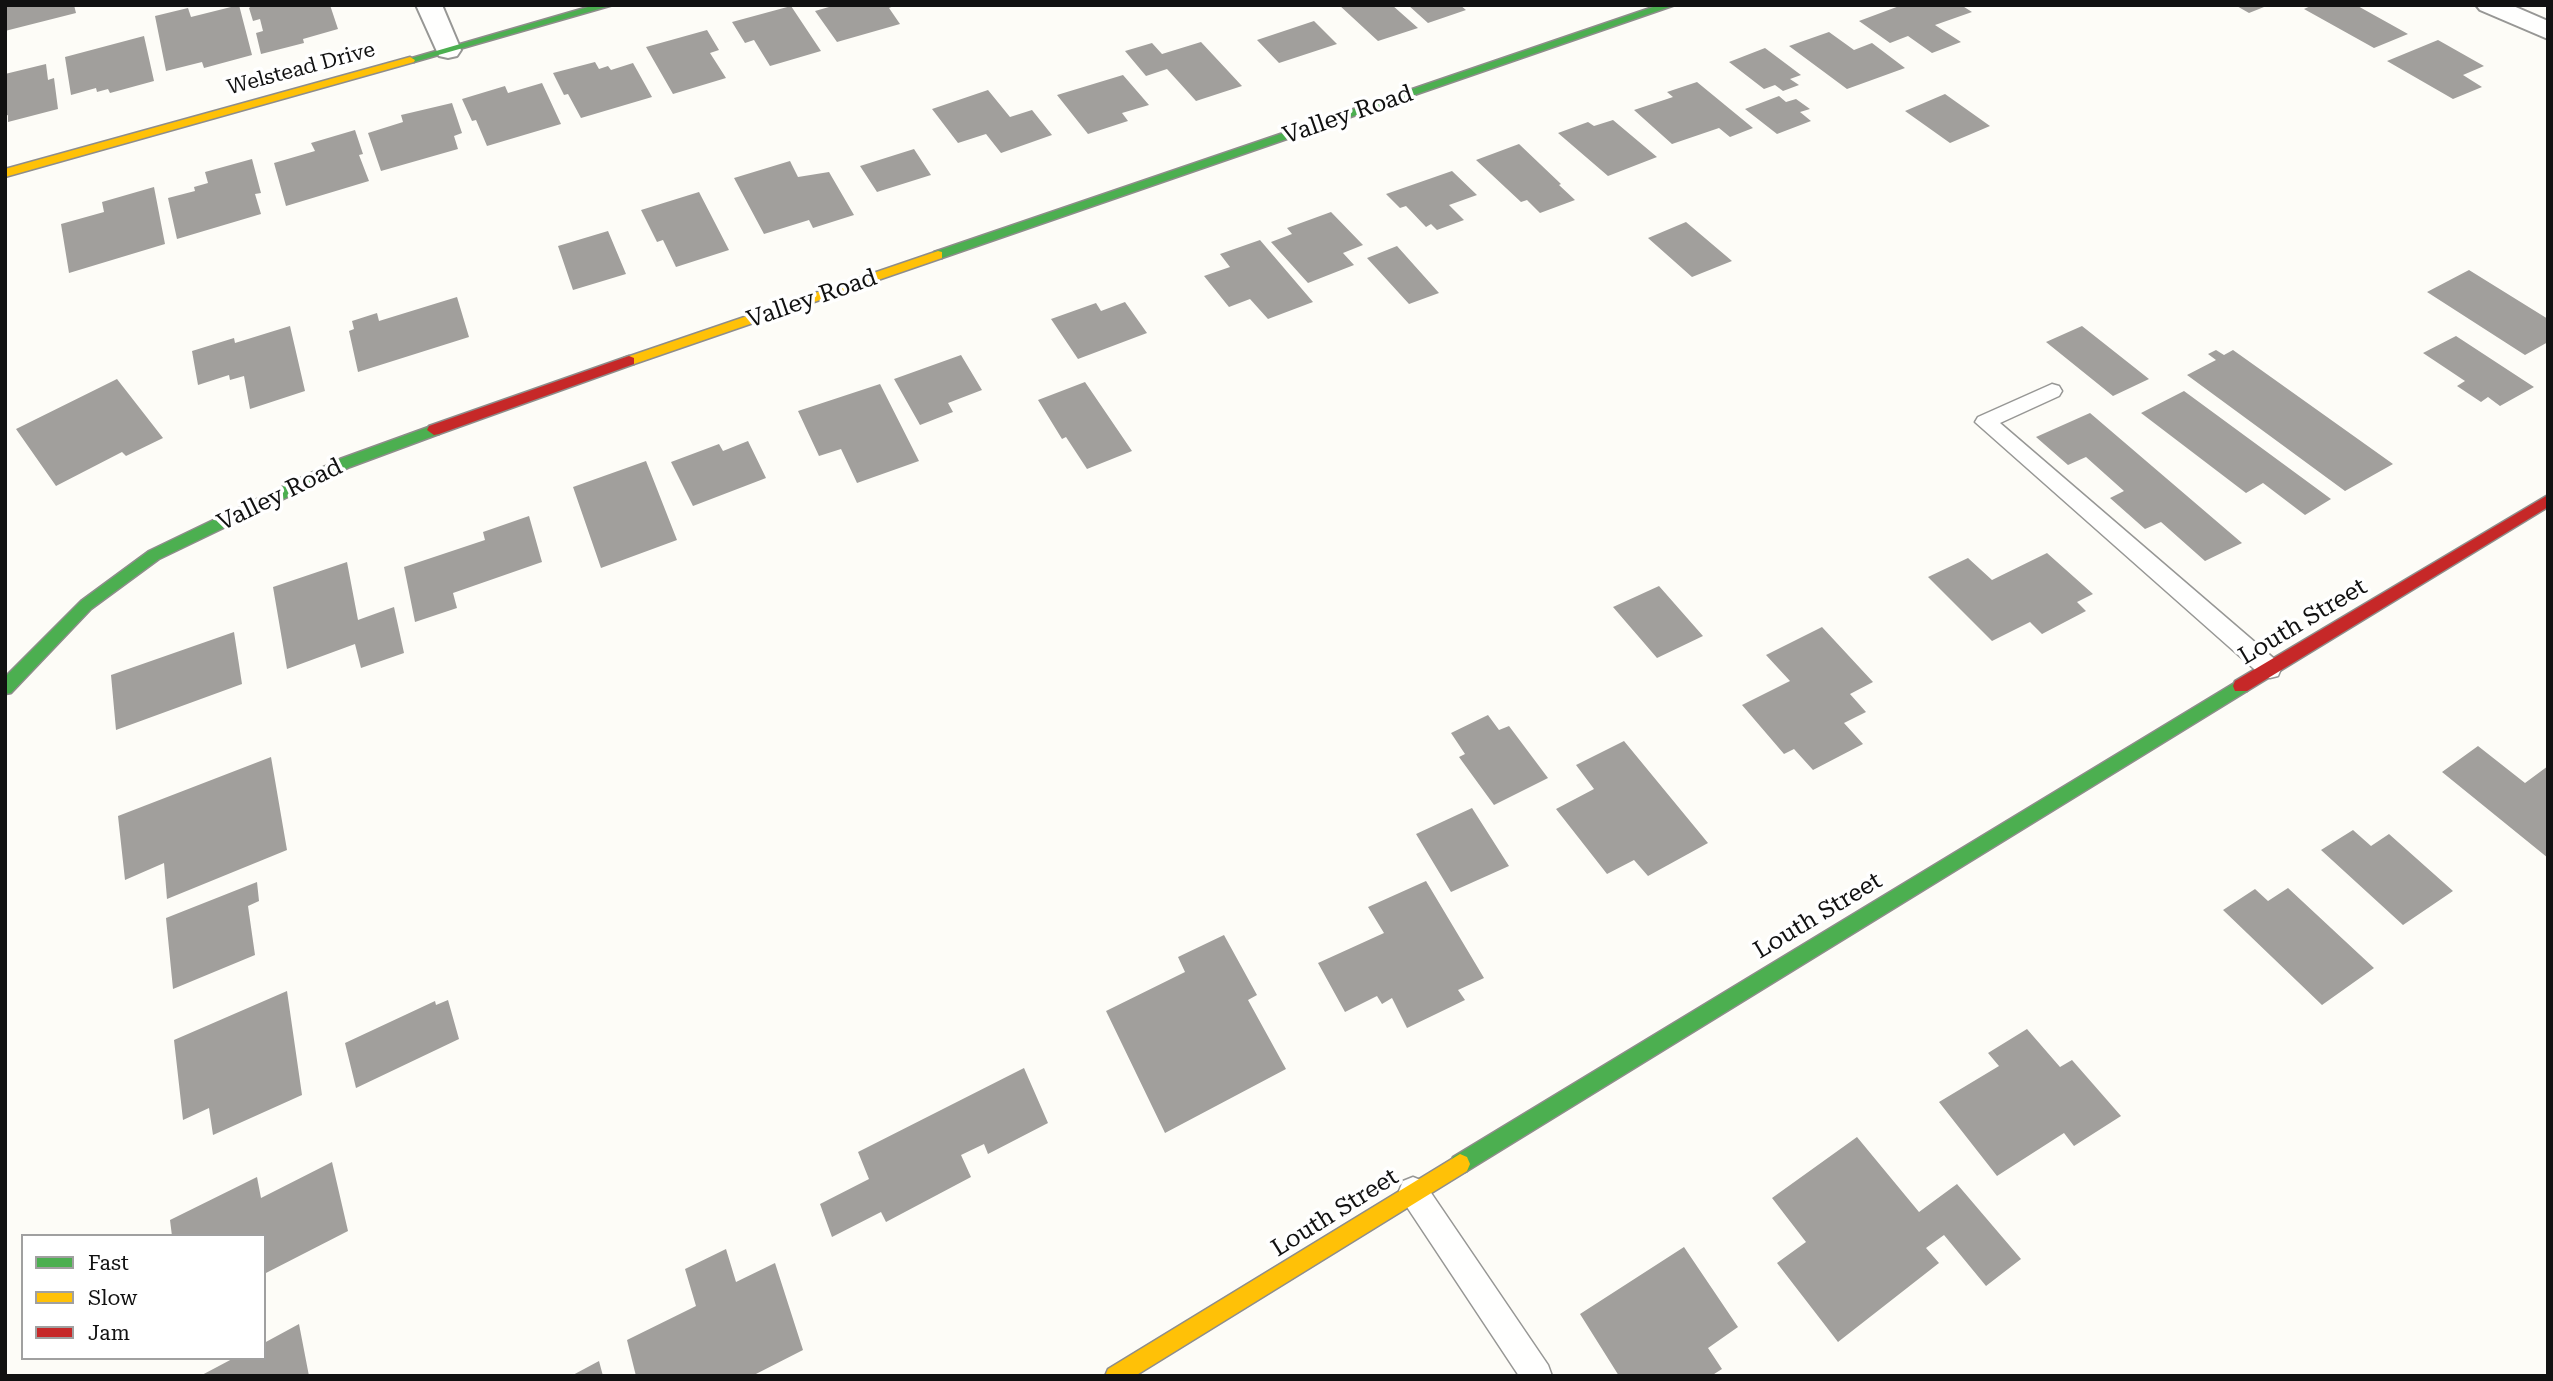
<!DOCTYPE html>
<style>
body{margin:0}
#map{position:relative;width:2553px;height:1381px;overflow:hidden;background:#fdfcf7;font-family:"Roboto Serif",serif}
canvas{display:block}
.frame{position:absolute;inset:0;border:7px solid #111;pointer-events:none}
.legend{position:absolute;left:21px;top:1234px;width:245px;height:126px;box-sizing:border-box;background:#fff;border:2px solid #a0a0a0;margin:0;padding:9px 12px;list-style:none;font-size:21px;color:#111}
.legend li{display:flex;align-items:center;gap:14px;height:35px}
.legend b{width:35px;border:2px solid #a0a0a0}
</style>
<div id="map">
<canvas width="2553" height="1381"></canvas>
<div class="frame"></div>
<ul class="legend">
<li><b style="height:9px;background:#4caf50"></b>Fast</li>
<li><b style="height:9px;background:#ffc107"></b>Slow</li>
<li><b style="height:9px;background:#c62828"></b>Jam</li>
</ul>
</div>
<script>
const c = document.querySelector('canvas').getContext('2d');
c.lineJoin = 'round';
function fillPath(path, color) {
  c.fillStyle = color;
  c.fill(path, 'evenodd');
}
function toPath(rows) {
  const path = new Path2D();
  for (const r of rows) {
    path.moveTo(r[0], r[1]);
    for (let i = 2; i < r.length; i += 2) path.lineTo(r[i], r[i + 1]);
  }
  return path;
}
function trace(path, color, width, dash) {
  c.strokeStyle = color;
  c.lineWidth = width;
  c.lineCap = dash ? 'butt' : 'round';
  c.setLineDash(dash || []);
  c.stroke(path);
}
function write(font, color, halo, rows, align = 'center') {
  c.font = font + ' "Roboto Serif",serif';
  c.lineWidth = 7;
  c.setLineDash([]);
  c.textBaseline = 'middle';
  c.strokeStyle = halo;
  c.fillStyle = color;
  for (const [text, x, y, turn = 0] of rows) {
    c.save();
    c.translate(x, y);
    c.rotate((+turn || 0) * Math.PI / 180);
    c.textAlign = isNaN(turn) ? turn : align;
    if (halo) c.strokeText(text, 0, 0);
    c.fillText(text, 0, 0);
    c.restore();
  }
}
fillPath(toPath([
 [5,5,74,5,76,13,5,31],
 [239,5,252,55,204,68,202,62,166,71,155,16,188,8,191,17],
 [253,5,330,5,338,29,303,39,304,43,261,54,256,33,263,31,260,19,253,21,249,8],
 [836,5,896,5,889,8,900,24,837,42,815,11],
 [1339,5,1392,5,1418,28,1378,41],
 [1408,5,1460,5,1466,10,1428,23],
 [1902,5,1961,5,1972,12,1935,25,1961,42,1932,53,1908,36,1890,43,1859,21],
 [2235,5,2269,5,2249,13],
 [2313,5,2356,5,2408,34,2374,48,2304,9],
 [791,6,821,51,770,66,754,40,745,43,732,22],
 [1314,21,1337,44,1279,63,1257,40],
 [707,30,719,50,710,53,726,78,673,94,646,47],
 [1829,32,1854,50,1872,43,1905,68,1847,89,1789,46],
 [144,36,154,81,110,93,108,89,97,92,96,88,71,95,65,57],
 [2438,40,2484,66,2463,75,2482,87,2453,99,2387,61],
 [1201,42,1242,86,1196,101,1167,69,1146,76,1125,51,1152,43,1162,54],
 [1765,48,1801,75,1790,79,1799,85,1783,91,1775,85,1764,89,1729,62],
 [595,62,599,69,608,66,611,70,633,63,652,97,581,118,568,94,564,95,553,73],
 [46,64,48,80,54,78,58,109,8,122,8,115,5,116,5,74],
 [1123,75,1149,105,1122,113,1128,121,1088,134,1057,95],
 [1697,82,1753,128,1730,137,1719,128,1672,144,1634,110,1673,97,1667,92],
 [542,83,561,124,487,146,476,120,472,121,462,99,505,86,508,93],
 [988,90,1010,117,1032,110,1052,135,1001,153,986,134,958,143,932,109],
 [1945,94,1990,126,1950,143,1905,111],
 [1779,96,1786,102,1796,99,1810,109,1800,112,1811,121,1777,134,1745,109],
 [452,103,462,133,454,136,458,149,381,171,368,133,403,122,401,115],
 [1613,120,1657,157,1608,176,1558,133,1588,122,1594,126],
 [355,130,363,154,359,155,369,181,286,206,274,163,315,151,311,143],
 [1519,144,1561,184,1559,185,1575,200,1540,213,1527,200,1521,202,1476,160],
 [914,149,931,175,877,192,860,166],
 [252,159,261,193,255,194,261,214,177,239,168,198,195,191,194,187,208,183,205,172],
 [790,161,798,177,829,172,854,215,813,228,809,220,764,234,734,178],
 [1452,171,1477,195,1449,205,1464,220,1437,230,1431,224,1426,227,1406,206,1400,208,1386,194],
 [154,187,165,244,69,273,61,224,104,212,102,202],
 [699,192,729,250,676,267,663,240,657,242,641,210],
 [1331,212,1363,245,1343,253,1354,265,1308,283,1271,242,1292,234,1287,228],
 [1686,222,1732,261,1692,277,1648,238],
 [608,231,626,274,573,290,558,246],
 [1260,240,1313,302,1268,319,1250,299,1229,307,1204,276,1230,267,1220,254],
 [1397,246,1439,293,1409,304,1367,258],
 [2469,270,2548,319,2548,342,2525,355,2427,292],
 [457,297,469,337,358,372,349,331,354,329,352,321,377,313,379,321],
 [1125,302,1147,333,1078,359,1051,319,1096,303,1101,311],
 [290,326,305,391,250,409,244,376,230,380,229,375,198,385,192,351,234,338,235,343],
 [2082,326,2149,379,2113,396,2046,342],
 [2456,336,2534,387,2500,406,2488,397,2481,402,2457,386,2465,381,2423,353],
 [2216,350,2224,355,2233,350,2393,464,2345,491,2187,375,2216,360,2208,354],
 [961,355,982,390,948,403,953,412,920,425,894,379],
 [117,379,163,438,126,456,122,452,56,486,16,429],
 [1085,382,1132,451,1087,469,1066,437,1062,439,1038,400],
 [880,384,919,461,857,483,841,449,819,456,798,411],
 [2184,391,2331,499,2305,515,2263,483,2246,493,2141,413],
 [2090,413,2242,543,2205,561,2161,522,2145,529,2110,498,2124,491,2086,457,2068,465,2036,437],
 [748,441,766,478,693,506,671,462,719,444,723,451],
 [646,461,677,540,601,568,573,487],
 [529,516,542,562,453,593,457,608,415,622,404,567,485,540,483,532],
 [2047,553,2093,594,2077,602,2086,611,2042,634,2030,622,1992,641,1928,577,1968,558,1992,580],
 [347,562,358,620,394,607,404,653,361,668,355,644,287,669,273,587],
 [1659,586,1703,636,1657,658,1613,607],
 [1822,627,1873,682,1850,694,1866,712,1844,723,1863,744,1813,770,1794,749,1784,754,1742,705,1790,681,1766,655],
 [234,632,242,684,116,730,111,675],
 [1488,715,1499,730,1509,726,1548,778,1494,805,1459,757,1465,754,1451,733],
 [1624,741,1708,843,1648,876,1634,860,1607,874,1556,809,1594,789,1576,765],
 [2478,746,2525,783,2548,766,2548,858,2442,772],
 [271,757,287,850,167,899,164,863,125,880,118,816],
 [1472,808,1509,866,1451,892,1416,834],
 [2353,830,2371,846,2389,834,2453,891,2403,925,2321,850],
 [1426,881,1484,978,1458,990,1465,1000,1407,1028,1392,998,1382,1004,1377,996,1345,1012,1318,963,1384,933,1368,907],
 [257,882,259,901,248,906,255,955,173,989,166,918],
 [2288,888,2374,968,2322,1005,2223,910,2255,889,2268,901],
 [1224,935,1257,995,1248,1000,1286,1069,1165,1133,1106,1011,1185,972,1178,957],
 [287,991,302,1095,213,1135,209,1108,183,1120,174,1040],
 [448,1000,459,1039,356,1088,345,1043,435,1001,436,1005],
 [2027,1029,2060,1067,2072,1060,2121,1116,2074,1146,2064,1133,1997,1176,1939,1102,1999,1066,1988,1053],
 [1024,1068,1048,1123,988,1154,984,1144,961,1155,971,1177,886,1222,881,1212,832,1237,820,1204,869,1179,858,1152],
 [1857,1137,1919,1212,1957,1184,2021,1259,1986,1286,1944,1235,1926,1248,1939,1263,1838,1342,1777,1263,1806,1242,1772,1198],
 [332,1162,348,1231,264,1274,264,1236,172,1236,170,1220,257,1177,261,1198],
 [1684,1247,1738,1327,1708,1348,1722,1369,1711,1376,1619,1376,1580,1314],
 [726,1249,736,1282,775,1263,803,1350,752,1376,636,1376,627,1340,696,1306,685,1269],
 [299,1324,309,1376,200,1376,234,1358,264,1358,264,1343],
 [599,1361,603,1376,571,1376]
]), '#a19f9c');
const lane = toPath([
 [2052,384,2059,386,2062,391,2059,396,2000,423,2278,662,2281,669,2278,676,2270,678,2262,676,1975,422,1978,417,2052,384],
 [1413,1177,1423,1181,1548,1365,1552,1376,1519,1376,1403,1201,1399,1191,1403,1181,1413,1177]
]);
const street = toPath([
 [416,5,442,5,461,50,457,56,448,58,439,56,416,5],
 [2476,5,2511,5,2548,21,2548,39,2480,10,2476,5]
]);
const fast = toPath([
 [595,5,613,5,414,62,405,60,595,5],
 [1659,5,1675,5,942,258,934,258,932,255,934,252,1659,5],
 [434,425,439,426,441,430,439,434,350,467,159,559,91,609,11,693,5,694,5,677,81,601,149,551,340,459,434,425],
 [2241,679,2247,681,2249,686,2247,691,1467,1171,1460,1174,1453,1171,1450,1164,1453,1157,2241,679]
]);
const slow = toPath([
 [410,57,415,60,414,62,5,177,5,169,410,57],
 [938,251,942,252,942,258,634,364,624,364,622,361,624,358,938,251],
 [1460,1154,1467,1157,1470,1164,1467,1171,1135,1376,1105,1376,1108,1369,1460,1154]
]);
const jam = toPath([
 [629,356,634,358,634,364,439,434,434,435,427,430,429,426,629,356],
 [2548,495,2548,507,2247,691,2235,691,2233,686,2235,681,2548,495]
]);
trace(lane, '#979795', 3);
trace(street, '#979795', 4);
trace(fast, '#8e8d8b', 3);
trace(slow, '#8e8d8b', 3);
trace(jam, '#8e8d8b', 3);
fillPath(lane, '#fffffe');
fillPath(street, '#fffffe');
fillPath(fast, '#4caf50');
fillPath(slow, '#ffc107');
fillPath(jam, '#c62828');
write('21px', '#111', '#fff', [
 ["Welstead Drive",301,69,-15]
]);
write('24px', '#111', '#fff', [
 ["Valley Road",1348,115,-19],
 ["Valley Road",812,299,-19],
 ["Valley Road",280,495,-26],
 ["Louth Street",2303,622,-31],
 ["Louth Street",1818,916,-31],
 ["Louth Street",1335,1213,-32]
]);
</script>
